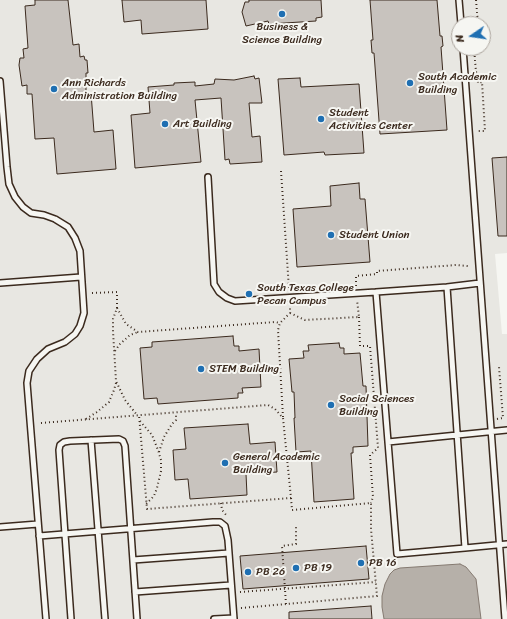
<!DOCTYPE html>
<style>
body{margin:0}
#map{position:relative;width:507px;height:619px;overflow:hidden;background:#f6f6f2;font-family:Sriracha,sans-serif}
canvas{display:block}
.north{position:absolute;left:451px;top:16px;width:40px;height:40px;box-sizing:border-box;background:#f6f6f2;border:1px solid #aba49d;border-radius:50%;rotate:257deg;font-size:11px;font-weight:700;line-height:16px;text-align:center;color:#3b2a1e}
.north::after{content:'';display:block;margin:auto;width:14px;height:18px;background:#1f6fb2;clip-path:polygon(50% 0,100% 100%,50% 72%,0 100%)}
</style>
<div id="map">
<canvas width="507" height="619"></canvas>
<div class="north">N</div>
</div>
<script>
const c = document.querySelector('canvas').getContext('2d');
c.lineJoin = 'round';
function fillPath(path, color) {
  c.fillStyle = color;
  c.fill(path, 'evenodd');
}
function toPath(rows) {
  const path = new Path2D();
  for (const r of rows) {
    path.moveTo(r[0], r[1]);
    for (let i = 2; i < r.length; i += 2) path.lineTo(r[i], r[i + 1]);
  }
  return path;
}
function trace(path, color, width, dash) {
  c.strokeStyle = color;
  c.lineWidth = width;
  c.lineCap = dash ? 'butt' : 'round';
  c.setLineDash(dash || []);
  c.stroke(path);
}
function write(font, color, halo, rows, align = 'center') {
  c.font = font + ' Sriracha,sans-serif';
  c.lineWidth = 4;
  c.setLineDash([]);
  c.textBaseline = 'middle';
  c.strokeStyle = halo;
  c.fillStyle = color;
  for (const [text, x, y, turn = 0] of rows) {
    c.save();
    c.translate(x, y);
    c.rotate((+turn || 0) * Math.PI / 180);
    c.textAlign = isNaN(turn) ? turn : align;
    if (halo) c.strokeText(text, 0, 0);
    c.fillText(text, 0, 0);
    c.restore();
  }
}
fillPath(toPath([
 [0,0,507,0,507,253,495,254,502,334,507,334,507,619,0,619],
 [459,24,483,24,483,48,459,48]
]), '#e8e7e2');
const water = toPath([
 [460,564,466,567,476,579,481,619,384,619,382,607,382,596,385,584,390,574,394,570,400,568,460,564]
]);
fillPath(water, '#b6b0a9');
trace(water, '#857a71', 1);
const building = toPath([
 [35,0,68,0,73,45,79,44,80,57,84,56,85,60,87,60,88,73,86,73,86,94,91,93,94,132,113,130,116,169,57,174,54,138,35,139,32,94,27,94,27,85,22,86,19,65,20,58,24,58,23,49,28,48,25,6,35,5,35,0],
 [122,0,206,0,208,29,142,34,141,20,124,22,122,0],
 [249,0,321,0,322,17,316,18,316,21,269,24,268,21,246,26,242,12,245,2,249,2,249,0],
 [370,0,437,0,440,36,442,36,443,46,441,47,447,130,380,134,374,53,372,53,371,40,373,40,370,0],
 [254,76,255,79,259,78,262,103,249,103,252,137,260,136,262,162,230,164,229,159,225,160,221,98,195,100,201,162,135,168,131,115,150,113,148,87,174,85,174,83,195,82,195,86,214,84,215,79,234,80,254,76],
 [300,78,301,87,359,84,364,153,325,155,324,152,284,155,278,79,300,78],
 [507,157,507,236,498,236,492,158,507,157],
 [359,183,360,199,365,199,370,262,297,267,293,209,331,206,330,186,359,183],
 [233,336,234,346,239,346,239,351,259,349,261,387,242,388,243,393,238,393,238,398,158,404,157,398,144,399,140,348,152,347,152,342,233,336],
 [339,343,340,348,344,348,344,354,360,353,363,386,366,386,368,446,353,447,353,453,351,453,354,499,314,502,311,451,296,452,294,418,295,418,294,392,292,392,289,359,304,358,303,351,309,351,308,345,339,343],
 [248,424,250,444,275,442,277,472,246,474,247,495,190,499,188,479,175,480,173,450,186,449,184,428,248,424],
 [366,546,369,579,243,589,240,556,366,546],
 [371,606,372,619,289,619,289,612,371,606]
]);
fillPath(building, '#c8c3be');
trace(building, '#3b2a1e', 1);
const service = toPath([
 [459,0,461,24],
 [463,48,505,619],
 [0,81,7,167,9,184,15,197,23,207,31,213,44,215,55,219,68,227,75,238,80,251,84,313,80,326,75,334,65,342,48,349,37,359,29,371,27,383,46,619],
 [208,177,214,284,219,292,227,298,235,301,376,292],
 [0,283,81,277],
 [447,287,480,283],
 [91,440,105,619],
 [388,442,507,430],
 [0,527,38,524],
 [39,536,213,522,220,522,225,526,228,540,234,619],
 [465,548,447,287,376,292,397,554,465,548,507,544],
 [133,560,229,553],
 [135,592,231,585],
 [71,619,59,450,60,445,64,442,70,441,119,439,123,441,125,446,137,619],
 [214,619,234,618]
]);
trace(service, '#3b2a1e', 8);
trace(toPath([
 [476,0,478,24],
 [474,48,476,72,477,71,478,83,482,82,485,131,476,131],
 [281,171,289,289],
 [356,286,356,276,377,274,377,271,456,265,468,266],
 [92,293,117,292,117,308,113,319,113,331,116,381,125,400,137,415],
 [117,308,126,324,138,332,275,322,280,323],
 [290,313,305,320,359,317,357,300],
 [359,317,360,346,370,346,378,448,370,455,373,497,371,503],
 [115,351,120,344,130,335,138,332],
 [283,417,278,330,280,323,290,313,290,306],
 [86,419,97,412,109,402,114,390,116,383],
 [497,419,503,418,499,367],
 [140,421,152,435,158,450,161,460,161,471,157,488,154,496,146,504],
 [41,423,268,405,275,409,283,418,291,498,147,509,139,415],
 [159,452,164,437,172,424,176,420,176,413],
 [221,503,222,510,227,516],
 [240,592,376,582],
 [286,604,282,546,296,544,296,527],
 [241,608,377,596,371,529,371,503,292,510,291,498]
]), '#3b2a1e', 2, [1, 3]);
trace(service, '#f6f6f2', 5);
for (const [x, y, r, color] of [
 [282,14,4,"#1f6fb2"],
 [410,83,4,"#1f6fb2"],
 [54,89,4,"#1f6fb2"],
 [321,119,4,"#1f6fb2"],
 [165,124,4,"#1f6fb2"],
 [331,235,4,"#1f6fb2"],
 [249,294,4,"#1f6fb2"],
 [201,369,4,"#1f6fb2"],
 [331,405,4,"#1f6fb2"],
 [225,463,4,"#1f6fb2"],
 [361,563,4,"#1f6fb2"],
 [296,568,4,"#1f6fb2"],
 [248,572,4,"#1f6fb2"]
]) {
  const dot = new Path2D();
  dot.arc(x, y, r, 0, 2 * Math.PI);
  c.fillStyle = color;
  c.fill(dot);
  trace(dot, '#f6f6f2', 1.5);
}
write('11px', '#3b2a1e', '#f6f6f2', [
 ["Business &",282,27,"center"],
 ["Science Building",282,40,"center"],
 ["South Academic",418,77],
 ["Building",418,90],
 ["Ann Richards",62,83],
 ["Administration Building",62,96],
 ["Student",329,113],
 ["Activities Center",329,126],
 ["Art Building",173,124],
 ["Student Union",339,235],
 ["South Texas College",257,288],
 ["Pecan Campus",257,301],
 ["STEM Building",209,369],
 ["Social Sciences",339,399],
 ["Building",339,412],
 ["General Academic",233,457],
 ["Building",233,470],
 ["PB 16",369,563],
 ["PB 19",304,568],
 ["PB 26",256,572]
], 'left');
</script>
